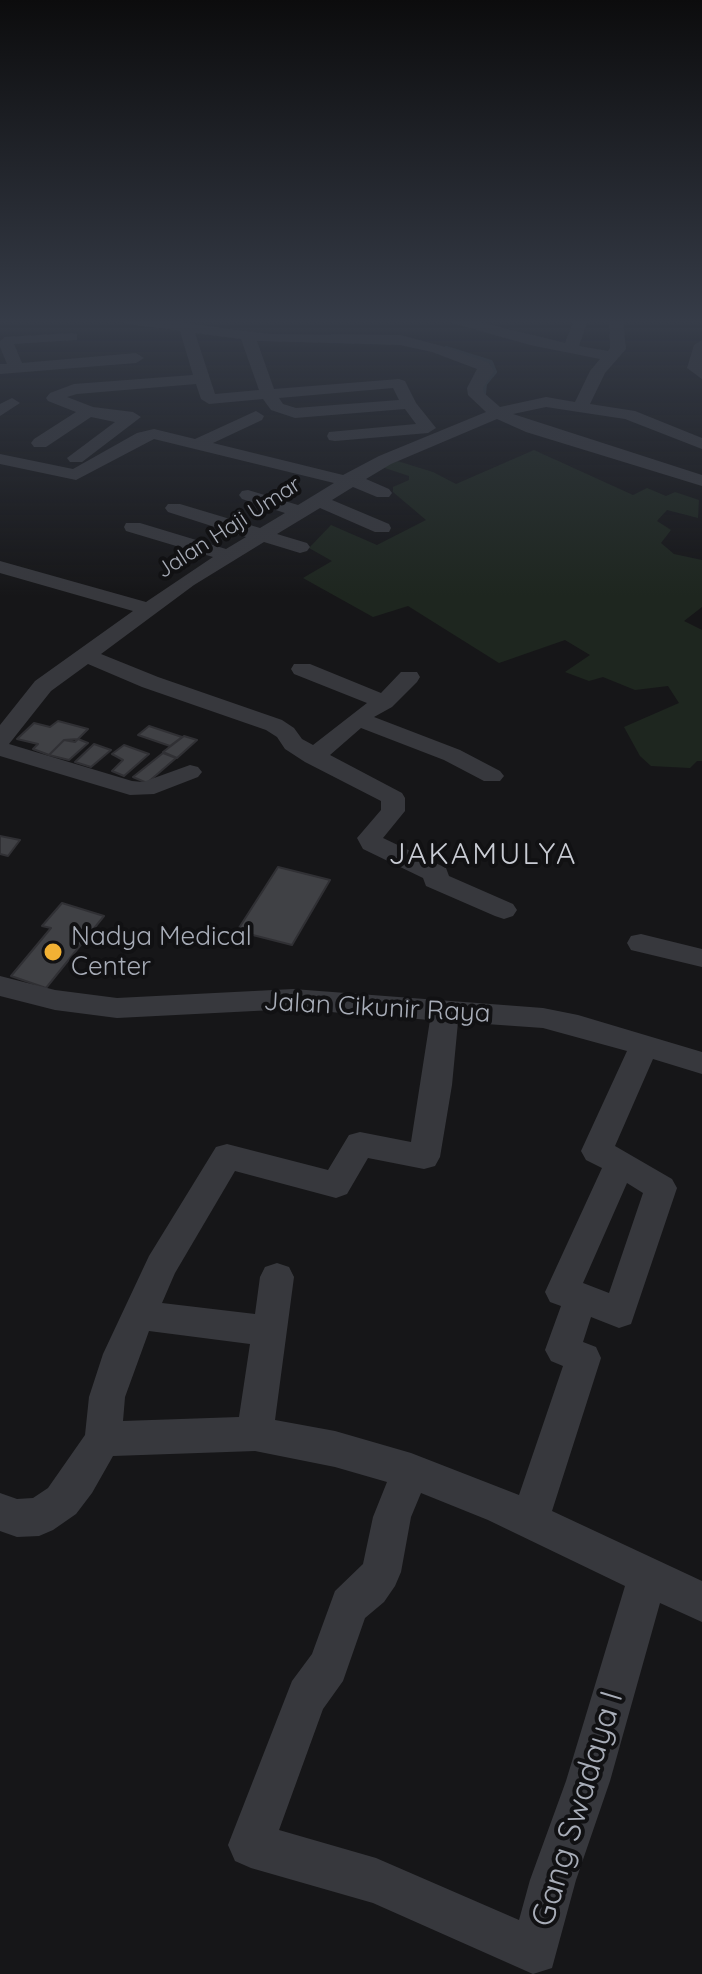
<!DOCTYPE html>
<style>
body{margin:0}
canvas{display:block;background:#161618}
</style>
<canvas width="702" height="1974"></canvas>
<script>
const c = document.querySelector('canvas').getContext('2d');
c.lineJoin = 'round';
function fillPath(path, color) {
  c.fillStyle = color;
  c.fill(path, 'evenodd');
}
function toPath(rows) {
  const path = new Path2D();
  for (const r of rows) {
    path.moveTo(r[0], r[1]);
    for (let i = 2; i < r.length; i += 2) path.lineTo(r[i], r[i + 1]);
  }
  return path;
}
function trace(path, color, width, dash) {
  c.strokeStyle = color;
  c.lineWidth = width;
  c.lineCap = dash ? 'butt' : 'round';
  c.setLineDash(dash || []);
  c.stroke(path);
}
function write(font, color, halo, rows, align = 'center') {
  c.font = font + ' Quicksand,sans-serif';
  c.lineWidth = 8;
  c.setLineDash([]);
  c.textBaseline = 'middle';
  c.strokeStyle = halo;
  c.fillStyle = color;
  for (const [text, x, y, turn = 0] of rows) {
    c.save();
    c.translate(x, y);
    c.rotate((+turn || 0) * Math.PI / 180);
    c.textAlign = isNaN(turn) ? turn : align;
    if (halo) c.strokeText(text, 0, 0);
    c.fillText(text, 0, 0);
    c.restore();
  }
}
fillPath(toPath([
 [534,450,633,495,647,488,666,496,675,492,699,500,698,518,667,510,657,521,671,530,661,543,674,554,702,560,702,607,684,621,702,630,702,761,697,761,690,768,651,766,640,756,624,727,679,703,668,686,635,690,603,677,589,681,565,672,590,655,565,640,499,663,408,606,373,617,303,578,332,561,309,548,331,525,377,545,426,520,393,492,393,487,409,480,409,476,379,466,394,460,433,472,456,484]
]), '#1e261f');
trace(toPath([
 [446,348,491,362,495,372,485,384,484,394]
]), '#2c353c', 4);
const building = toPath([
 [58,721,88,729,75,742,64,740,49,755,33,749,38,744,17,739,34,723,50,727,58,721],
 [149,726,182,737,170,746,138,735,149,726],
 [184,736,197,740,177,758,163,752,184,736],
 [78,739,88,743,69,760,49,755,64,740,78,739],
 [94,744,111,750,91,767,75,762,94,744],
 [124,745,149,754,124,776,112,771,123,760,112,754,124,745],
 [163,753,176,758,147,783,133,777,163,753],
 [0,836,20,840,8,856,0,854,0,836],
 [278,867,330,880,292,945,237,931,278,867],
 [62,903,104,916,46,988,11,976,51,928,42,926,62,903]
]);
fillPath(building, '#404145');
trace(building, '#303034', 2);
fillPath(toPath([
 [121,320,161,320,270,334,400,335,442,346,489,363,494,371,483,388,484,393,500,407,546,397,575,402,590,371,600,359,530,345,452,323,450,320,472,320,565,343,574,320,588,320,579,346,608,351,610,348,609,320,623,320,626,349,605,373,590,404,635,411,702,438,702,449,625,419,546,407,513,414,702,475,702,486,526,432,497,419,391,464,366,479,389,489,392,493,389,497,377,497,353,487,332,500,389,524,391,528,389,532,375,532,320,508,277,534,307,543,310,547,307,551,300,553,264,542,194,585,101,654,158,677,282,720,294,728,302,739,313,745,367,703,294,674,291,669,294,664,310,664,381,693,401,672,417,672,420,677,417,682,392,707,374,717,460,750,500,771,504,776,500,781,484,781,444,760,361,728,330,755,402,793,405,798,405,811,383,838,446,868,449,876,513,904,517,910,513,916,504,919,495,916,426,886,423,878,363,849,357,838,381,810,381,801,305,762,285,749,277,737,266,730,142,687,88,664,51,691,9,744,132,781,143,782,190,765,198,767,202,772,198,777,154,794,130,795,0,756,0,725,35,681,133,611,0,573,0,561,146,602,213,557,126,531,124,527,126,523,140,523,226,549,246,537,168,512,165,508,168,504,180,504,260,528,285,513,242,499,239,495,242,491,248,490,298,505,334,483,154,439,76,480,0,464,0,454,73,469,137,433,154,429,195,439,256,411,264,416,262,420,213,443,343,475,379,456,486,412,468,395,467,388,477,369,432,352,400,345,257,341,274,389,399,379,405,381,416,403,436,428,428,433,335,441,329,440,327,436,329,432,416,424,405,409,295,418,271,410,263,399,209,404,201,399,196,384,77,394,67,397,93,407,133,412,141,417,82,462,70,462,67,458,115,422,91,417,46,447,34,447,31,443,34,439,76,412,48,401,46,398,50,393,74,384,193,375,180,331,128,324,121,320],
 [195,333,241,339,259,390,215,394,195,333],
 [393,388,399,400,296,408,283,404,279,398,393,388],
 [72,333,77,334,77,340,14,344,22,363,136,353,144,358,136,363,0,374,0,364,7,364,0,347,0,341,5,337,72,333],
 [702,340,702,379,687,368,694,345,702,340],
 [12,398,20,403,0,416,0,404,12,398],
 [641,934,702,949,702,967,631,950,627,943,631,936,641,934],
 [0,976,55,990,117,998,293,989,543,1008,578,1015,702,1052,702,1074,653,1059,615,1146,672,1179,677,1188,631,1324,619,1328,591,1317,583,1342,596,1347,601,1358,552,1511,702,1581,702,1622,660,1603,610,1781,576,1880,552,1968,533,1974,373,1903,251,1868,235,1861,228,1845,292,1681,312,1654,335,1591,363,1564,373,1517,387,1482,335,1467,255,1451,113,1456,92,1493,76,1514,53,1530,39,1536,17,1537,0,1531,0,1493,17,1499,33,1498,48,1488,85,1435,89,1397,103,1354,149,1256,216,1147,227,1144,328,1170,349,1135,360,1132,411,1142,430,1020,293,1009,117,1018,55,1010,0,996,0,976],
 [458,1022,543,1028,627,1051,581,1151,586,1160,602,1168,545,1292,550,1302,561,1306,545,1350,551,1361,563,1366,519,1495,411,1453,335,1431,275,1420,294,1277,289,1267,277,1263,265,1267,260,1277,255,1314,162,1303,175,1273,235,1171,336,1198,347,1194,368,1158,424,1169,435,1166,440,1157,452,1085,458,1022],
 [627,1183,643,1193,609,1293,583,1283,627,1183],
 [149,1331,250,1344,239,1417,123,1421,125,1397,149,1331],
 [421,1493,488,1520,625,1586,566,1781,530,1880,519,1920,376,1858,279,1830,323,1709,343,1681,365,1618,384,1602,395,1586,401,1572,411,1517,421,1493]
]), '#37383d');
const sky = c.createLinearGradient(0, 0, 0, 596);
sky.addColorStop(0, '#0c0c0d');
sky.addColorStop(0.54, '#363c48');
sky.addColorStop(1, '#363c4800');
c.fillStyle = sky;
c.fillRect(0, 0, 702, 596);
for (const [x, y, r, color] of [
 [53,952,10,"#f2b134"]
]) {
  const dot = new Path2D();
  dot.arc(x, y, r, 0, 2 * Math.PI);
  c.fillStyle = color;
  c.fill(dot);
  trace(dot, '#111113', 3);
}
write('22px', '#a8adb8', '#111113', [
 ["Jalan Haji Umar",229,528,-33]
]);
write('26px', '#a8adb8', '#111113', [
 ["Nadya Medical",71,937],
 ["Center",71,967]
], 'left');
write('26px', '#a8adb8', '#111113', [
 ["Jalan Cikunir Raya",377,1008,3]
]);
c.letterSpacing = '2px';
write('30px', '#c9ccd4', '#111113', [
 ["JAKAMULYA",483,855]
]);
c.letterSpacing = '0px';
write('32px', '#a8adb8', '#111113', [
 ["Gang Swadaya I",578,1809,-73]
]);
</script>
